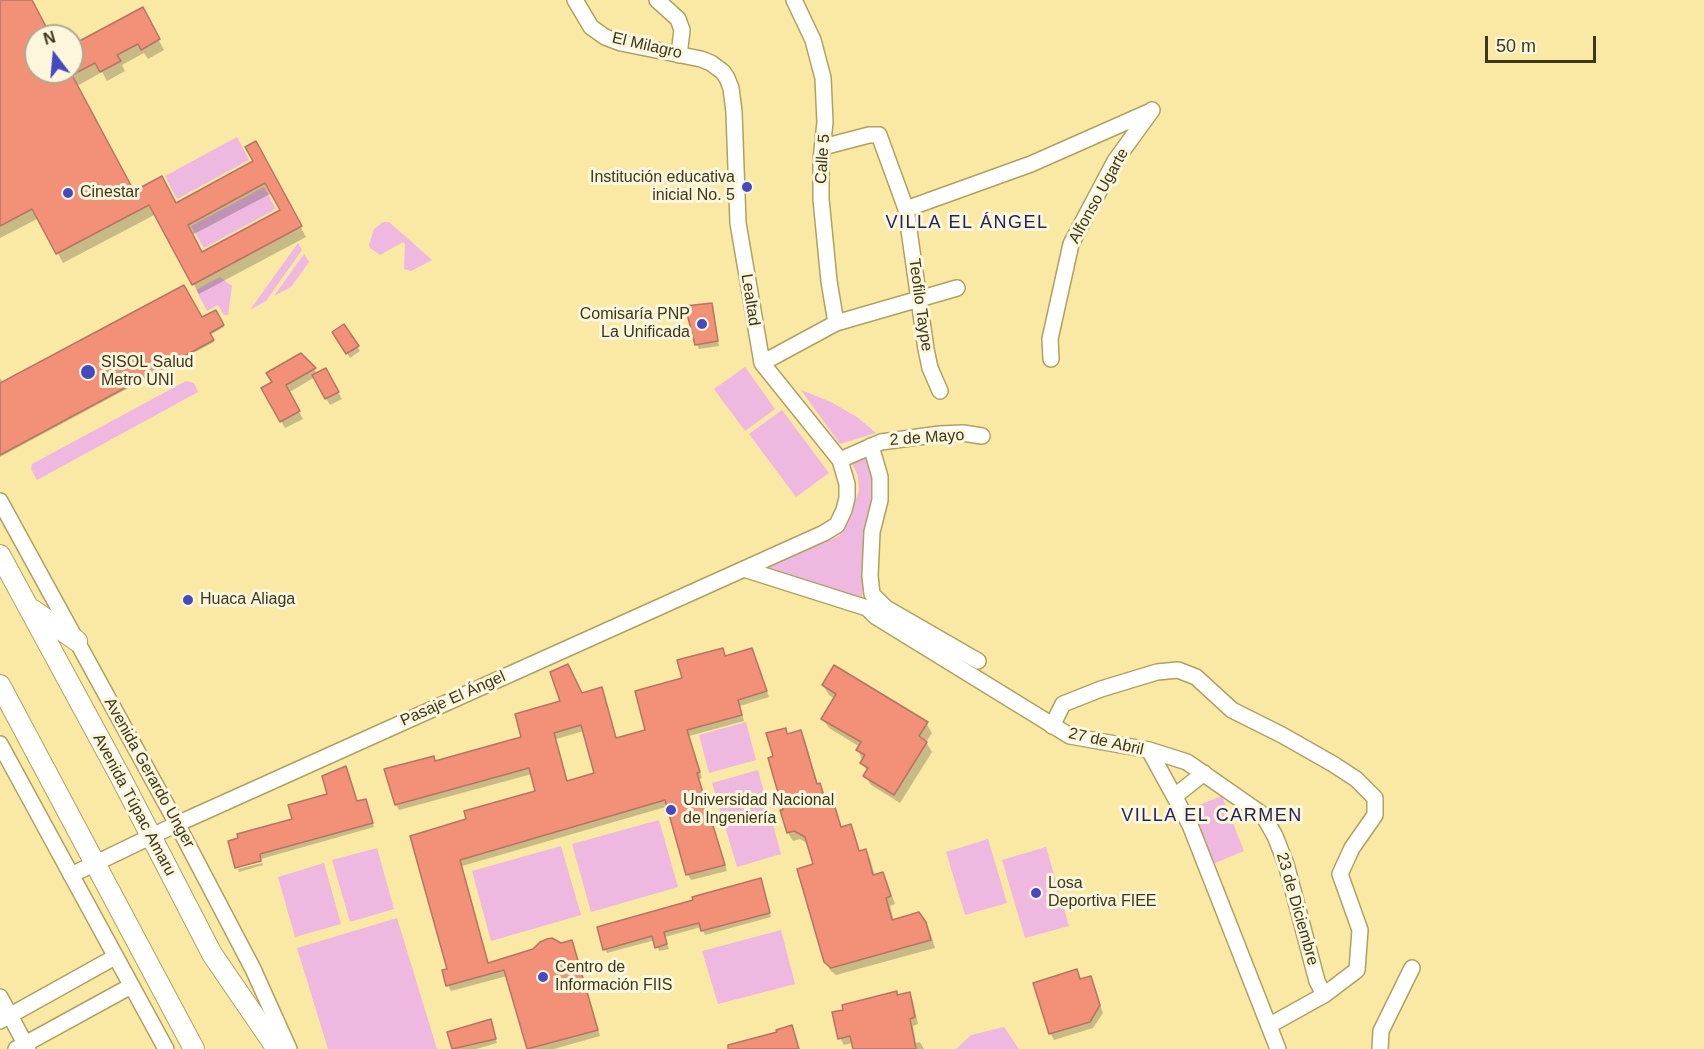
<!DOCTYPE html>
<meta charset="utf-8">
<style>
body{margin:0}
#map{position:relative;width:1704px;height:1049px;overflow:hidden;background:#f9e9a5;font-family:Arial,sans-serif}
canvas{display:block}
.north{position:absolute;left:24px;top:24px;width:60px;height:60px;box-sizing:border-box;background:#fcf6dc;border:2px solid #afa98e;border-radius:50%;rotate:344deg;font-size:16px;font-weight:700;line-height:24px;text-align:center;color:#3c361a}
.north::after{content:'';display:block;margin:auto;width:21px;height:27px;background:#474abf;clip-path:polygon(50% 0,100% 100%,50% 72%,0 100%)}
.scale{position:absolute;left:1485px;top:36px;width:111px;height:27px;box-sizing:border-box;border:3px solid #3c361a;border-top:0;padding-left:8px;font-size:18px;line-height:21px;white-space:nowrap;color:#3c361a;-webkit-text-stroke:4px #fcf6dc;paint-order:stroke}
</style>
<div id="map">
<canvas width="1704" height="1049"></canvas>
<div class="north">N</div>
<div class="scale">50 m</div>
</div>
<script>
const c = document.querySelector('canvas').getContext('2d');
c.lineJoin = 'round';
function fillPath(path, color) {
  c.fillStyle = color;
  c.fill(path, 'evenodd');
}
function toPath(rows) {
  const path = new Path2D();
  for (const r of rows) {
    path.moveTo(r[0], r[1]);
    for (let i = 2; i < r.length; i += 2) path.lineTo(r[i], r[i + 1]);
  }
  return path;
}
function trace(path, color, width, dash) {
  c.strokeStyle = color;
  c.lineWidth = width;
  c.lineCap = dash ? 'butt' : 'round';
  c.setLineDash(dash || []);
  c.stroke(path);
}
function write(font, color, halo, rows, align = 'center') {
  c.font = font + ' Arial,sans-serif';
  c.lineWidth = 6;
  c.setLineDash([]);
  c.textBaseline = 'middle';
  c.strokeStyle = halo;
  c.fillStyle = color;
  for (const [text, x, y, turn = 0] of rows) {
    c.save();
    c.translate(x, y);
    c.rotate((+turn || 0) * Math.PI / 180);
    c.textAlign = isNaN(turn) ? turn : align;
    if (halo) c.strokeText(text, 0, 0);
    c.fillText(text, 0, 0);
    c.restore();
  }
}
fillPath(toPath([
 [237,137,249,160,177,199,165,176],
 [264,187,276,209,204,248,191,226],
 [383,222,389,222,432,260,411,271,404,269,405,244,403,242,380,255,370,248,369,245,374,229],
 [298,243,302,250,266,301,250,310],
 [304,254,309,262,291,287,274,296],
 [220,277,232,286,228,315,224,315,218,305,207,311,196,290],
 [745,367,775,409,745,431,714,389],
 [186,381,194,383,198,392,37,480,31,469,32,464],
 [801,390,831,402,857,417,876,433,840,444],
 [782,410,829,473,796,497,749,434],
 [867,454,875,492,862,597,771,573,769,567,839,536,849,520,859,490,858,476,851,461],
 [746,722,756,760,709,773,699,735],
 [758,770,781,854,737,867,712,783],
 [1222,796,1244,851,1213,864,1191,808],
 [659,820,678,887,591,912,572,844],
 [988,839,1007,903,965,915,946,852],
 [561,846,581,915,491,941,472,871],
 [1046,847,1069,926,1025,938,1002,860],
 [377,848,394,909,350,922,332,860],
 [324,863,341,924,295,937,278,877],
 [397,918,437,1049,328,1049,297,948],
 [781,930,795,984,718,1004,702,951],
 [1004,1027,1019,1049,956,1049,971,1035]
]), '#eeb8e0');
fillPath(toPath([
 [0,0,31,0,50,36,36,36,36,72,72,72,72,45,142,9,164,50,148,59,144,53,122,65,125,71,107,81,102,72,77,86,134,193,176,204,255,162,255,143,306,237,199,294,156,214,63,263,39,218,0,238],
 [272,193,282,211,202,253,192,235],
 [711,304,713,309,719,346,699,349,697,344],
 [215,312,224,327,210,335,214,342,0,457,0,378,3,383,201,319],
 [344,326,360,351,350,358,334,332],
 [301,355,318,374,325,370,342,399,330,405,315,377,288,393,303,419,285,428,263,389,274,383],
 [751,649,769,697,740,706,744,721,689,736,702,778,699,779,727,871,691,880,688,875,669,806,462,866,489,965,571,941,574,947,600,1036,554,1049,528,1049,507,976,451,991,448,985,449,970,411,837,468,820,537,792,532,774,399,810,396,804,436,763,523,738,581,695,602,689,617,739,647,731,684,679,722,650,726,658],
 [584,731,596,774,568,783,556,739],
 [823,685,926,723,932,733,926,742,932,752,900,803,871,785,865,776,867,772,858,750,860,747,829,728,823,719,835,699,829,695],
 [785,729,788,735,800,732,805,740,818,785,825,797,830,796,835,805,842,828,850,826,855,834,860,852,865,851,870,859,875,876,883,873,887,882,895,904,890,906,894,921,925,923,930,932,935,948,836,975,830,970,825,961,815,865,808,844,800,839,793,841,788,833,775,757],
 [346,767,357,803,365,800,374,827,236,866,329,795],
 [262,863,263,865,239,872,238,869],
 [762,884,771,917,705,935,701,927,665,937,669,949,659,951,655,940,607,953,605,949,694,901],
 [1076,971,1081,980,1090,977,1103,1013,1093,1028,1054,1040,1050,1033],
 [909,994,913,1001,918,1024,913,1026,916,1043,920,1042,924,1049,854,1049,853,1043,844,1045,840,1038,898,997],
 [490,1021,497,1043,476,1049,454,1049,449,1033]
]), '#0003');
const building = toPath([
 [0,0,32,0,51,36,36,36,36,72,71,72,72,75,72,45,143,7,160,39,141,50,138,44,117,55,121,61,100,72,95,63,72,75,134,191,162,176,176,203,253,161,245,147,256,141,302,226,192,285,149,205,56,254,32,209,0,226,0,0],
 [265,183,280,210,202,252,188,225,265,183],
 [184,285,202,317,216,310,224,325,210,333,214,340,0,455,0,383,184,285],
 [712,303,718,341,695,345,685,306,712,303],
 [344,324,359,346,346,354,332,332,344,324],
 [301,353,316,368,286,385,300,411,280,422,261,388,272,382,266,373,301,353],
 [326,368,339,392,325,399,312,375,326,368],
 [723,648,725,656,752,648,767,691,738,700,742,715,687,730,700,772,697,773,725,865,686,875,665,800,460,860,488,963,533,949,540,942,547,939,552,938,561,943,572,940,598,1030,527,1049,504,970,446,986,442,970,447,969,410,836,466,819,464,811,535,791,529,768,395,805,384,769,434,756,435,761,521,737,515,714,560,701,550,672,568,664,582,693,602,687,616,738,645,730,635,691,682,678,677,660,723,648],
 [581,725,594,773,567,781,554,733,581,725],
 [834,665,928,722,919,736,927,742,894,795,863,776,868,768,860,763,865,755,856,750,861,742,821,719,836,694,822,685,834,665],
 [786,728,787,734,801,730,817,784,820,783,824,796,831,795,841,827,851,824,859,851,866,849,873,875,883,872,891,896,886,898,892,920,919,912,926,922,931,940,831,968,824,962,797,869,813,864,805,837,794,831,787,833,780,810,783,810,768,758,773,756,766,733,786,728],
 [346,766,357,801,366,799,373,823,260,854,261,861,235,868,228,841,238,838,237,834,292,819,288,805,327,794,322,776,346,766],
 [761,878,770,913,701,931,699,923,664,932,667,944,655,948,652,936,603,950,597,927,693,900,692,897,761,878],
 [1077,969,1080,979,1091,976,1100,1005,1090,1022,1049,1034,1033,983,1077,969],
 [897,991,897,995,910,992,915,1017,910,1019,916,1049,853,1049,850,1036,838,1039,832,1012,843,1010,842,1005,897,991],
 [491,1019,496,1039,452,1049,447,1032,491,1019],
 [792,1025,799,1049,728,1049,728,1045,777,1032,776,1030,792,1025]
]);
fillPath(building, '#f29177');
trace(building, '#b67563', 1.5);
const minor = toPath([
 [657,0,678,19,682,30,679,55],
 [794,0,813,40,823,78,825,122,821,160,821,199,829,281,836,323],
 [823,147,869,135,879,135,906,209,926,349,930,368,940,391],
 [906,209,1031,164,1151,111],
 [1051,359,1050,339,1071,244,1115,161,1152,110],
 [762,363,836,323,957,288],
 [871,446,880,477,880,500,872,532,870,576,872,594,886,608,978,661],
 [840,460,881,442,940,434,963,433,982,436],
 [0,501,177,824,253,969,289,1049],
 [744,569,867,608,875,616,1070,736,1149,750,1190,825,1278,1049],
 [1052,726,1063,704,1101,689,1157,672,1178,670,1196,677,1232,710,1282,735,1333,764,1356,779,1375,798,1375,815,1352,848,1340,874,1360,930,1357,970,1324,995,1270,1025],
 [0,744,166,1049],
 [1149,750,1187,762,1263,815,1275,836,1286,864,1317,981,1324,995],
 [1175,796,1204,773],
 [71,875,177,824,824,533,837,525,844,510,847,498,847,484,840,460,762,363,738,223,734,112,731,88,727,78,723,72,711,63,701,59,621,43,605,37,591,27,575,0],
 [0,997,28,1049],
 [0,1021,115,957],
 [16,1049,131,986],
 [1380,1049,1381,1031,1412,968]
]);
const major = toPath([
 [0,555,121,778,212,954,277,1049],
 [33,610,77,641],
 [0,685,194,1049]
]);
trace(minor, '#b1a160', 18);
trace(major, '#b1a160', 22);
trace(minor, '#fff', 15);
trace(major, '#fff', 20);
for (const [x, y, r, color] of [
 [747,187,6,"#474abf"],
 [68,193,6,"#474abf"],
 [702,324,6,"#474abf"],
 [88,372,8,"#474abf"],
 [188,600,6,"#474abf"],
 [671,810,6,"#474abf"],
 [1036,893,6,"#474abf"],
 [543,977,6,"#474abf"]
]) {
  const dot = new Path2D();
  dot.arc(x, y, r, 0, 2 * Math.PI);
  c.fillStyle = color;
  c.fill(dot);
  trace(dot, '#fcf6dc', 2);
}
write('16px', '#3c361a', '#fcf6dc', [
 ["El Milagro",647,46,13],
 ["Calle 5",823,159,-86],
 ["Alfonso Ugarte",1099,196,-61],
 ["Lealtad",750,300,81],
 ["Teofilo Taype",920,305,82],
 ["2 de Mayo",927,438,-4],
 ["Pasaje El Ángel",453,699,-24],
 ["27 de Abril",1106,742,13],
 ["Avenida Gerardo Unger",149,773,61],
 ["Avenida Túpac Amaru",134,805,62],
 ["23 de Diciembre",1297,909,74]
]);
write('16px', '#3c361a', '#fcf6dc', [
 ["Institución educativa",735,178,"right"],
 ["inicial No. 5",735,196,"right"],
 ["Cinestar",80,193],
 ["Comisaría PNP",690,315,"right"],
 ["La Unificada",690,333,"right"],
 ["SISOL Salud",101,363],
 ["Metro UNI",101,381],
 ["Huaca Aliaga",200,600],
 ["Universidad Nacional",683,801],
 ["de Ingeniería",683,819],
 ["Losa",1048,884],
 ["Deportiva FIEE",1048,902],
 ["Centro de",555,968],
 ["Información FIIS",555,986]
], 'left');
c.letterSpacing = '1.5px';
write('18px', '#20235c', '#fcf6dc', [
 ["VILLA EL ÁNGEL",967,223],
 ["VILLA EL CARMEN",1212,816]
]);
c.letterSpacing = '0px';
</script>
